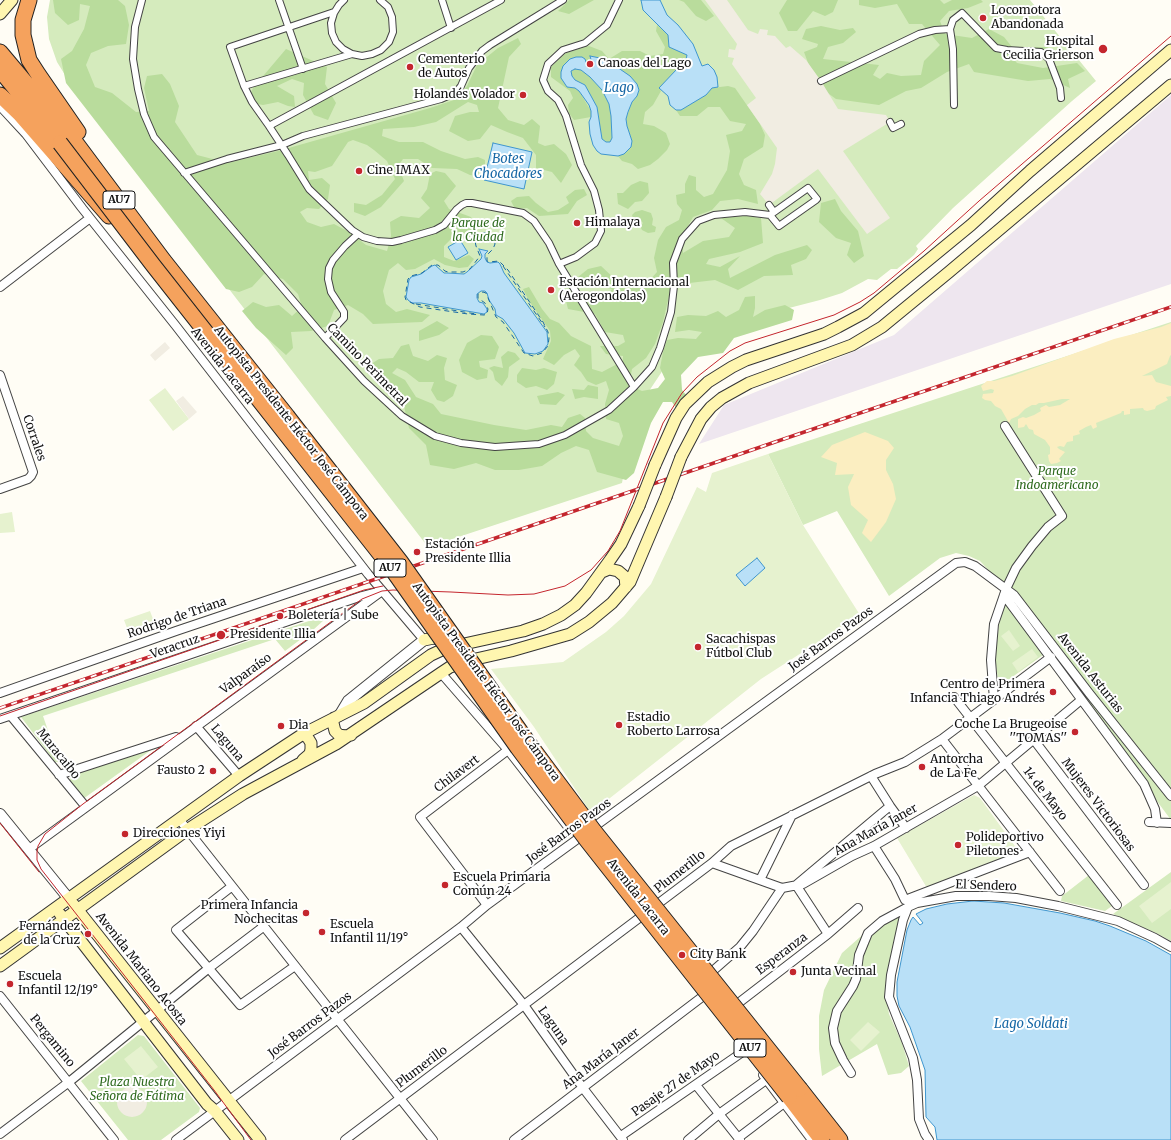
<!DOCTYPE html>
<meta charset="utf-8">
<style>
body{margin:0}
canvas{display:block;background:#fffdf5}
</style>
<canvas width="1171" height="1140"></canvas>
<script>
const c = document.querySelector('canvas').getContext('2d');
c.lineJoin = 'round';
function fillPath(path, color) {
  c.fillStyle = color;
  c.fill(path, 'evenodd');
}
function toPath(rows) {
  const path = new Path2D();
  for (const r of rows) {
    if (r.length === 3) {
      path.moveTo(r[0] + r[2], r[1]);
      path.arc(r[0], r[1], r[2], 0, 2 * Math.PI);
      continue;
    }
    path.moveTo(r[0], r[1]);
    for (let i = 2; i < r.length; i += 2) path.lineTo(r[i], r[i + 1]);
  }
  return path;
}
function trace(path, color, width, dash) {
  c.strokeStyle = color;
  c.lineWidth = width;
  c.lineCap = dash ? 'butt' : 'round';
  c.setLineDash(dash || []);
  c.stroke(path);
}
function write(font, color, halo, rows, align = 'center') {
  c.font = font + ' Merriweather,serif';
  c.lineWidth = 4;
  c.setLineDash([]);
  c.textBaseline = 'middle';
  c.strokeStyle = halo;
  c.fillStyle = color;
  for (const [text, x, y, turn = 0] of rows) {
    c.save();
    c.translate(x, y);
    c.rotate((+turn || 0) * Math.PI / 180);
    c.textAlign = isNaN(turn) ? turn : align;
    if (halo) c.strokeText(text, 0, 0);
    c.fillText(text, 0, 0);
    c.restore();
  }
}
fillPath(toPath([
 [1171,95,1171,284,699,444,724,405,894,335]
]), '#eee6ef');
fillPath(toPath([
 [50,0,1030,0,1096,81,1072,101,953,208,916,246,918,249,914,255,897,269,891,269,877,280,868,279,842,293,820,300,789,308,673,355,649,391,627,456,622,483,428,547,70,83,57,62,49,39,47,17],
 [1171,322,1171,820,1004,595,1006,589,980,561,969,556,956,553,940,558,889,596,837,511,803,525,768,454],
 [1006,604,1043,655,1001,685,998,680,996,665,996,650,999,625,1002,609],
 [321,617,324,617,324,620,313,630,285,651,275,639,43,716,59,762,55,762,21,717],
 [158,745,83,799,69,780,75,774],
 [1171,872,1171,941,1158,934,1113,914],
 [1089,875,1112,906,1105,911,1061,901,1062,896],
 [902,913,887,975,885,990,889,1014,902,1043,909,1066,901,1073,888,1075,877,1044,822,1076,819,1049,819,1016,824,990,842,953,877,922],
 [138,1035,144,1036,200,1108,199,1112,161,1140,128,1140,81,1081]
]), '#d5ebbd');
fillPath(toPath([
 [53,0,118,0,125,6,129,25,126,44,108,46,91,53,86,65,95,87,112,93,136,112,149,111,144,88,147,76,162,74,170,84,179,106,175,122,197,155,228,163,278,151,430,108,457,99,467,86,477,65,498,48,518,38,521,44,509,57,498,108,508,120,524,125,532,119,540,126,538,143,545,146,554,144,566,154,572,165,561,183,552,172,536,168,536,155,523,138,507,132,491,125,480,139,468,141,449,131,455,116,470,112,479,112,477,105,468,102,436,122,414,127,383,129,382,136,399,142,423,142,441,151,465,159,478,157,485,160,485,166,476,176,470,175,457,169,432,168,418,159,403,159,398,166,404,181,381,207,365,216,354,212,354,203,366,205,382,195,395,179,387,161,374,150,367,145,353,140,348,142,332,166,315,172,308,171,309,180,322,178,330,185,328,199,319,209,307,208,300,212,307,222,321,227,334,224,349,232,366,245,387,251,391,236,390,222,401,216,419,218,430,208,421,198,427,189,430,174,436,171,445,173,456,186,444,201,449,209,471,217,477,228,470,237,463,238,454,236,444,246,444,257,454,261,469,255,474,259,468,267,459,268,445,265,434,259,415,269,406,270,398,263,389,270,383,291,386,304,396,312,407,309,430,315,422,322,373,324,363,314,348,305,334,310,328,326,311,331,291,332,293,348,286,355,256,328,242,311,253,302,266,307,279,305,292,316,302,307,298,294,283,279,264,274,252,287,239,292,226,289,66,83,61,59,72,51,84,29,90,6,80,4,79,20,68,25,55,13],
 [569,0,594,0,569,14,558,11],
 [679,0,701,0,714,16,706,21,696,16,684,2],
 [787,0,838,0,833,12,825,16,813,11,797,31,788,31,779,13],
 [859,0,940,0,944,4,952,0,981,0,983,2,968,8,949,11,940,21,945,34,972,38,989,29,1004,37,1012,47,1047,47,1058,53,1054,57,1010,55,1017,63,1043,68,1077,63,1085,71,1068,79,1070,88,1050,79,1028,81,974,72,969,64,947,72,921,88,906,91,879,105,836,99,825,91,811,71,804,52,817,47,818,44,802,39,806,29,821,26,840,30,853,28,856,32,843,43,828,47,823,59,879,65,873,75,880,79,887,73,901,76,921,75,924,61,940,45,922,24,909,24,897,4,875,8,859,5],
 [657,25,668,35,669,47,687,54,685,64,676,70,659,88,661,91,653,105,645,112,643,124,654,126,666,133,670,144,667,150,658,159,650,165,638,169,632,164,622,161,618,156,624,154,631,147,632,141,627,126,626,119,632,102,637,96,592,62,590,66,570,59,569,88,575,88,579,91,591,111,591,117,574,120,569,113,568,105,573,98,570,91,551,77,551,67,566,53,589,46,602,51,609,59,622,51,640,51,650,56,663,54,665,47,656,31],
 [286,49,327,67,325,84,336,103,328,120,314,115,303,95,304,83,292,79,277,86,294,96,295,107,288,106,278,102,263,105,247,102,253,88],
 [575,69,581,70,590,77,602,90,609,104,611,116,612,138,610,142,606,142,602,139,597,107,585,85,575,80,572,76,571,71],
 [728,86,735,88,760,124,765,135,763,147,744,159,739,174,744,185,756,190,758,204,738,199,720,201,712,210,693,217,683,235,683,253,703,241,729,237,735,228,721,218,746,216,761,218,763,243,740,252,709,259,706,264,720,267,740,256,728,269,730,278,775,255,807,245,812,250,806,259,791,265,793,275,764,276,738,290,715,280,681,284,669,296,663,322,655,344,646,358,632,369,629,385,642,391,658,388,665,379,660,368,663,352,667,340,678,338,696,339,702,332,689,330,675,332,677,317,688,315,706,316,718,311,726,317,739,310,745,297,755,296,755,308,753,317,765,310,785,305,794,310,792,320,734,338,723,353,698,357,681,375,682,390,687,396,676,408,672,402,663,402,651,423,634,473,626,480,597,472,589,450,576,446,561,453,542,466,519,470,495,470,476,463,454,469,430,465,426,445,409,428,404,406,372,377,368,366,379,359,393,358,401,346,409,344,413,356,428,361,437,355,447,358,444,368,445,380,457,385,453,396,444,402,437,400,431,390,434,382,419,382,406,372,397,368,392,373,405,380,416,397,433,404,441,414,494,425,526,430,551,425,562,427,568,418,580,414,585,418,586,431,593,438,619,446,623,436,619,423,606,419,605,404,609,390,606,381,596,385,587,381,581,372,574,365,580,356,575,349,564,355,554,365,543,359,551,341,550,331,529,301,523,289,529,287,542,309,550,319,559,323,571,336,591,346,592,369,602,372,623,361,623,356,606,354,600,346,618,346,625,342,623,335,605,332,595,314,568,309,566,301,573,296,591,301,597,291,600,291,600,301,607,298,612,289,595,285,579,286,578,277,588,269,601,266,616,280,632,278,646,284,657,272,654,258,658,240,666,227,679,220,682,210,677,204,676,195,685,193,685,184,689,175,696,177,696,190,704,197,713,194,727,170,730,151,726,135,742,131,746,124,730,121,720,107,708,107,697,116,680,116,676,110,681,110,706,95,712,88],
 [640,181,648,183,649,193,642,201,635,202,628,209,618,204,617,193,623,193,631,185],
 [584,189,587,195,577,201,568,214,539,216,527,208,515,209,511,201,517,197,529,196,536,203,548,212,558,210,569,203,566,197,575,190],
 [835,199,841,211,858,231,864,256,854,263,847,255,851,243,836,238,819,222,821,203],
 [642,210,651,213,653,219,652,225,656,227,655,232,648,233,642,230,640,226,643,223,640,220,636,220,633,218,632,215,635,212],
 [437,321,449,328,439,335,419,341,419,331],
 [481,335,492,336,499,347,495,359,479,361,480,367,488,370,487,378,477,380,462,372,459,360,467,343],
 [508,351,515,353,520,359,509,367,508,377,502,386,495,380,493,372,489,368,494,366,503,368,501,357],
 [522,368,536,370,544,368,557,372,554,384,547,390,536,386,526,388,517,382,517,375],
 [588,385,598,387,598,399,584,397,575,399,572,389,584,390],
 [558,392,565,395,556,405,540,404,537,396]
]), '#b9dc9c');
fillPath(toPath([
 [1171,323,1171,355,1170,356,1167,364,1142,376,1152,375,1156,382,1171,386,1171,396,1166,397,1168,400,1156,406,1155,409,1147,411,1144,410,1143,408,1130,409,1130,414,1124,415,1124,411,1122,411,1121,413,1096,423,1097,427,1093,429,1091,425,1086,427,1079,431,1080,434,1073,436,1073,441,1067,442,1064,447,1060,446,1057,447,1059,449,1065,452,1059,459,1061,461,1057,463,1051,464,1049,461,1048,455,1050,454,1050,447,1045,440,1034,434,1033,430,1029,429,1026,424,1024,427,1018,428,1018,419,1023,417,1026,418,1034,415,1041,411,1040,408,1046,405,1049,407,1060,405,1070,399,1062,399,1044,403,1039,403,1036,405,1032,405,1025,409,1018,416,1011,419,1009,423,1001,409,995,406,991,401,985,400,982,398,983,394,993,393,994,390,991,389,983,391,981,386,987,381,994,381,1012,376,1114,339,1161,327],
 [865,432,888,441,894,448,886,460,886,470,893,484,896,499,886,522,871,542,862,533,868,520,851,505,848,487,854,474,835,475,837,463,821,457,832,445]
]), '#fbeec1');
fillPath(toPath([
 [165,388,189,419,173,431,149,400],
 [768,454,803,525,860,615,761,679,591,813,534,727,491,669,563,662,606,632,624,616,651,584,697,487,706,492,712,473],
 [12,512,15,532,0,533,0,514],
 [150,611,156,627,130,636,124,620],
 [1009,630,1020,646,1013,651,1001,636],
 [1032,649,1038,657,1018,672,1012,663],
 [974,795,980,798,1020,853,927,888,897,838],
 [1171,882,1171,909,1152,923,1139,906],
 [868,1022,880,1032,861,1051,850,1040],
 [141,1046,158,1067,141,1080,124,1059]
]), '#e6f2cf');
fillPath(toPath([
 [705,0,727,0,748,30,758,34,760,29,768,30,767,35,775,36,786,48,790,46,806,60,821,81,838,109,886,115,890,122,843,151,890,218,867,234,818,169,769,205,760,194,772,174,775,164,777,148,747,105,756,98,732,64,734,58,728,57,729,49,735,50,737,44],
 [165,342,170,348,155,361,150,355],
 [183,396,197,412,189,419,176,401],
 [132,1102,15]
]), '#f1ede2');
const water = toPath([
 [641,0,660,0,667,15,678,25,693,44,702,66,708,64,714,70,717,77,718,87,712,88,706,95,681,110,676,110,670,105,668,96,659,88,676,70,685,64,687,55,669,47,668,35,643,10,641,0],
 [590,56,600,58,614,65,630,76,637,84,639,90,637,96,632,102,628,112,626,119,627,126,632,141,631,147,624,154,618,156,601,154,597,151,593,145,590,134,589,122,591,117,591,111,589,105,579,91,575,88,567,87,561,78,561,72,563,66,570,59,576,57,582,57,585,59,587,65,590,66,592,63,590,56],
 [575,69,581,70,590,77,602,90,609,104,611,116,612,138,610,142,606,142,602,139,597,107,585,85,575,80,572,76,571,71,575,69],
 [493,143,532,152,524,189,484,180,493,143],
 [460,240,468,253,456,260,448,247,460,240],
 [479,249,488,251,485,254,485,258,487,262,490,263,498,262,500,264,504,273,547,332,548,344,543,351,535,354,525,353,514,333,503,319,496,315,495,309,489,300,487,293,485,291,481,291,477,294,477,298,479,302,483,303,487,309,487,312,484,314,421,303,412,303,408,300,406,297,409,280,411,277,421,274,432,266,435,265,444,273,447,273,464,274,467,272,481,259,482,256,479,249],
 [757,558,765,568,745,586,736,575,757,558],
 [973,901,1004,903,1060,913,1095,921,1110,926,1146,941,1171,955,1171,1140,937,1140,935,1127,926,1117,925,1070,910,1027,899,1006,897,996,897,982,907,930,911,920,913,917,920,925,923,923,916,914,926,909,947,904,973,901]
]);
fillPath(water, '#b9e0f7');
trace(water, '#3f96cf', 1);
trace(toPath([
 [482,233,487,233,491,235,494,238,495,244,493,249,487,255,487,261,489,262,499,261,508,270,543,322,548,332,549,338,548,346,542,353,533,356,524,353,503,322,496,317,486,293,483,292,478,294,478,298,485,303,488,309,487,314,484,315,468,314,420,307,406,300,405,297,408,279,411,276,422,273,432,265,438,265,445,271,448,272,463,272,470,269,480,256,476,246,475,241,477,237,482,233],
 [503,266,545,327],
 [416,304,476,314]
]), '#1768a6', 1, [5, 4]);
const pedestrian = toPath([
 [142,0,135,27,133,59,138,89,144,114,154,137,325,338,364,381,402,416,435,436,461,443,495,447,539,444,565,435,609,410,634,387,652,367,660,348,671,312,674,286,673,263,682,239,698,221,714,215,745,212,770,215,808,188,817,199,816,200,779,226,770,215],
 [279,0,303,69],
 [344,0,339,5,334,13,331,23,332,33,336,42,343,49,352,54,362,56,372,54,381,50,389,42,393,32,392,17,388,7,380,0],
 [442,0,451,28],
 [334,12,230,47,244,86,252,102,269,126,288,155,309,189,352,230,363,237,377,241,392,242,401,240,435,230,444,225,457,209,462,205,466,203,472,203,523,213,534,221,549,243,559,264,576,257,595,243,601,231,599,210,594,191,581,165,566,116,558,100,548,91,543,80,548,64,563,50,585,43,607,25,619,0],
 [821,81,919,34,935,30,950,29],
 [244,86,352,54],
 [954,105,953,49,950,29,953,20,962,13,996,48,1007,50,1041,52,1049,59,1060,88,1061,98],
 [890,122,893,128,901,124],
 [269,126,501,0],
 [184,173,227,159,282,145,303,136,441,99,450,95,457,91,461,86,469,68,482,51,490,45,563,0],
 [769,205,774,212],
 [559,264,634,387],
 [325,338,344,318,344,312,331,292,328,279,329,268,333,260,345,246,358,234]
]);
const minor = toPath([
 [0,106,26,134,82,208,176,326,368,574,424,640],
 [0,287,90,218],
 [0,375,33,472,31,476,28,479,0,489],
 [1004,595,1144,784,1155,809,1157,823],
 [441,673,508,750,568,827],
 [0,693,176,631,363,568],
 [954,697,1117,905],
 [994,700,991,660,994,624,1006,589,1016,568,1032,546,1048,527,1062,516,1005,426],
 [11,716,86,807],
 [0,719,362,596,377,592],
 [196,726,239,776],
 [942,739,1060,891],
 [1034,740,1144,885],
 [59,775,176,737],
 [871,776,890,806,906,828],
 [179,819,433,1140],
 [1149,822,1171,823],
 [874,846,895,879,905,900,1030,852],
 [29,849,382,591],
 [712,863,782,888],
 [760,880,792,815],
 [231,887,176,930,240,1005,295,966],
 [487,905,420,817,508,750],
 [461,927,524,1005,583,1088,623,1140],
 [828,934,796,885,890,806],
 [707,976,740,947,753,931,782,888,803,884,852,856,874,846,978,786,1081,700],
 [0,996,114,1140],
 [732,1008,828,934,858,908],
 [851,1073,843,1060,835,1043,833,1028,837,1011,853,986,856,979,859,955,868,933,882,921,908,907],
 [763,1075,812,1140],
 [696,1085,740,1140],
 [0,1134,69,1082,209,968,263,927],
 [621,1136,744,1051],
 [738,1138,784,1103],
 [176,1140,461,927,487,905,956,563,965,562,975,566,1014,595,1089,693,1171,796],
 [345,1140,712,863,731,846,875,774,905,762,942,739,1051,657],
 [514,1140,702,997],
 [688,1140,719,1114,766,1080],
 [929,1140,925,1134,919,1119,917,1080,913,1058,889,997,891,975,903,920,908,907,917,903,956,896,989,896,1016,898,1058,906,1118,921,1155,938,1171,947]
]);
const tertiary = toPath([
 [339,716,348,701,424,640],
 [0,814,69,899]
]);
const secondary = toPath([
 [0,14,12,0],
 [681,457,701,419,711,407,722,398,749,383,852,345,882,327,949,272,1171,85],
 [655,465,676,418,685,404,708,382,732,367,746,360,824,334,838,327,864,313,971,225,1030,171,1171,50],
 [602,572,609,569,618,571,625,577,626,587],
 [424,640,434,638,445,641],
 [334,718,333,723,335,731,339,735,345,736,351,735],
 [303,760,310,754,311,749,311,743,308,738,303,734],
 [73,904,260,1140],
 [60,914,207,1104,215,1111,238,1140],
 [0,948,239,776,303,734,364,703,431,655,446,648,455,646,523,631,543,624,561,615,575,605,586,593,610,560,621,544,639,506],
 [0,966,187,830,243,794,336,744,441,673,450,667,467,661,511,651,570,634,589,622,612,603,630,582,666,497]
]);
const motorway = toPath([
 [29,0,23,20,23,35,29,60,38,74,78,132],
 [0,52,73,139,164,261,287,416],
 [0,70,60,143],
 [0,95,20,114,109,216],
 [800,1089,840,1140],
 [789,1097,822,1140]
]);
trace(pedestrian, '#444', 8);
trace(minor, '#444', 10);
trace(tertiary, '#444', 12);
trace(secondary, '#333', 13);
trace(motorway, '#222', 17);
trace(pedestrian, '#fff', 6);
trace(minor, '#fff', 8);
trace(tertiary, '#fff', 10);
trace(secondary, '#fff6b0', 11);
trace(motorway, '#f5a25d', 15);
trace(toPath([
 [0,716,364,590,383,586],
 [0,823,39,872],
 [251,1140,214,1090,41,869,37,860,37,852,38,846,45,834,83,804,362,599,382,591,393,590,451,592,508,595,534,594,565,586,591,570,608,551,620,531,663,423,682,393,697,377,730,351,745,343,834,315,860,302,874,293,924,251,979,201,1171,36]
]), '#c4262e', 1);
const rail = toPath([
 [0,708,778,441,1171,307]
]);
trace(rail, '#c4262e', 3.5);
trace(rail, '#fff', 2, [6]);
const secondaryBridge = toPath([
 [666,497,681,457],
 [639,506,655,465]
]);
const motorwayBridge = toPath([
 [60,143,153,265,392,569,518,748,586,839,789,1097],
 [287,416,400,561,527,741,594,831,800,1089]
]);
trace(secondaryBridge, '#333', 13, []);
trace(motorwayBridge, '#222', 17, []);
trace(secondaryBridge, '#fff6b0', 11);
trace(motorwayBridge, '#f5a25d', 15);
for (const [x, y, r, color] of [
 [983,18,4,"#c4262e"],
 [1103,49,5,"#c4262e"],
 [590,64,4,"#c4262e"],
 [410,67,4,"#c4262e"],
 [523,95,4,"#c4262e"],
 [359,171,4,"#c4262e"],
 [577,223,4,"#c4262e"],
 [551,290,4,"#c4262e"],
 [417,552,4,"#c4262e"],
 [280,616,4,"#c4262e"],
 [221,635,5,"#c4262e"],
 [698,647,4,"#c4262e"],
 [1053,692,4,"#c4262e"],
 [619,725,4,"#c4262e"],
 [281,726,4,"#c4262e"],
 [1075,732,4,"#c4262e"],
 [922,767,4,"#c4262e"],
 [213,771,4,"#c4262e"],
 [125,834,4,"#c4262e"],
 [958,845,4,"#c4262e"],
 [445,885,4,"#c4262e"],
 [306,913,4,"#c4262e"],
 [322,932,4,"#c4262e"],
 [88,934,4,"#c4262e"],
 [682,955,4,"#c4262e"],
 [793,972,4,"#c4262e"],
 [10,984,4,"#c4262e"]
]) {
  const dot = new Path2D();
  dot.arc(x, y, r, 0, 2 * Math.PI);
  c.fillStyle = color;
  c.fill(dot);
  trace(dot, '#fff', 1.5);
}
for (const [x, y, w] of [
 [119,200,32],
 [390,568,32],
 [750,1048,32]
]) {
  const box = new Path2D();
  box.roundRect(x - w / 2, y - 9, w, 18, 3);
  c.fillStyle = '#fff';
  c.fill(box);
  trace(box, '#111', 1);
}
write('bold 11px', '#111', null, [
 ["AU7",119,200],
 ["AU7",390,568],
 ["AU7",750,1048]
]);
write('12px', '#111', '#fff', [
 ["Locomotora",991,11],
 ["Abandonada",991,25],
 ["Hospital",1094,42,"right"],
 ["Cecilia Grierson",1094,56,"right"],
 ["Cementerio",418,60],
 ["de Autos",418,74],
 ["Canoas del Lago",598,64],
 ["Holandés Volador",515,95,"right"],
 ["Cine IMAX",367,171],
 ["Himalaya",585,223],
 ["Estación Internacional",559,283],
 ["(Aerogondolas)",559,297],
 ["Estación",425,545],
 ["Presidente Illia",425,559],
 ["Boletería | Sube",288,616],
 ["Presidente Illia",230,635],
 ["Sacachispas",706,640],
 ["Fútbol Club",706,654],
 ["Centro de Primera",1045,685,"right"],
 ["Infancia Thiago Andrés",1045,699,"right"],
 ["Estadio",627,718],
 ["Roberto Larrosa",627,732],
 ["Coche La Brugeoise",1067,725,"right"],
 ["''TOMAS''",1067,739,"right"],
 ["Dia",289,726],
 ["Antorcha",930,760],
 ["de La Fe",930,774],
 ["Fausto 2",205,771,"right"],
 ["Direcciones Yiyi",133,834],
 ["Polideportivo",966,838],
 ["Piletones",966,852],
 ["Escuela Primaria",453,878],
 ["Común 24",453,892],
 ["Primera Infancia",298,906,"right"],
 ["Nochecitas",298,920,"right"],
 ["Escuela",330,925],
 ["Infantil 11/19°",330,939],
 ["Fernández",80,927,"right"],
 ["de la Cruz",80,941,"right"],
 ["City Bank",690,955],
 ["Junta Vecinal",801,972],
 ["Escuela",18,977],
 ["Infantil 12/19°",18,991]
], 'left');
write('italic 12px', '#2f6b1f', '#fff', [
 ["Parque de",478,224],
 ["la Ciudad",478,238],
 ["Parque",1057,472],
 ["Indoamericano",1057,486],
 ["Plaza Nuestra",137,1083],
 ["Señora de Fátima",137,1097]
]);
write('12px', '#111', '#fff', [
 ["Camino Perimetral",367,365,46],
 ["Avenida Lacarra",222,366,52],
 ["Autopista Presidente Héctor José Cámpora",291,423,52],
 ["Corrales",34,438,71],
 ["Rodrigo de Triana",177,618,-19],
 ["José Barros Pazos",831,639,-36],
 ["Veracruz",175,647,-19],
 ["Avenida Asturias",1090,673,52],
 ["Valparaíso",246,674,-36],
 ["Autopista Presidente Héctor José Cámpora",486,682,54],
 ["Laguna",227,743,50],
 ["Maracaibo",58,754,51],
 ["Chilavert",457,774,-37],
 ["14 de Mayo",1045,794,52],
 ["Mujeres Victoriosas",1098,805,53],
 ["Ana María Janer",876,830,-29],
 ["José Barros Pazos",569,831,-36],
 ["Plumerillo",680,872,-38],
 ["El Sendero",986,886,2],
 ["Avenida Lacarra",638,897,52],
 ["Esperanza",782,954,-37],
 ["Avenida Mariano Acosta",141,969,52],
 ["José Barros Pazos",310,1025,-37],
 ["Laguna",553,1026,55],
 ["Pergamino",52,1041,51],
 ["Ana María Janer",601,1059,-37],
 ["Plumerillo",422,1067,-37],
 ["Pasaje 27 de Mayo",676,1084,-35]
]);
write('italic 13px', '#1768a6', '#fff', [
 ["Lago",619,88],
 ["Botes",508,159],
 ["Chocadores",508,174],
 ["Lago Soldati",1031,1024]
]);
</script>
